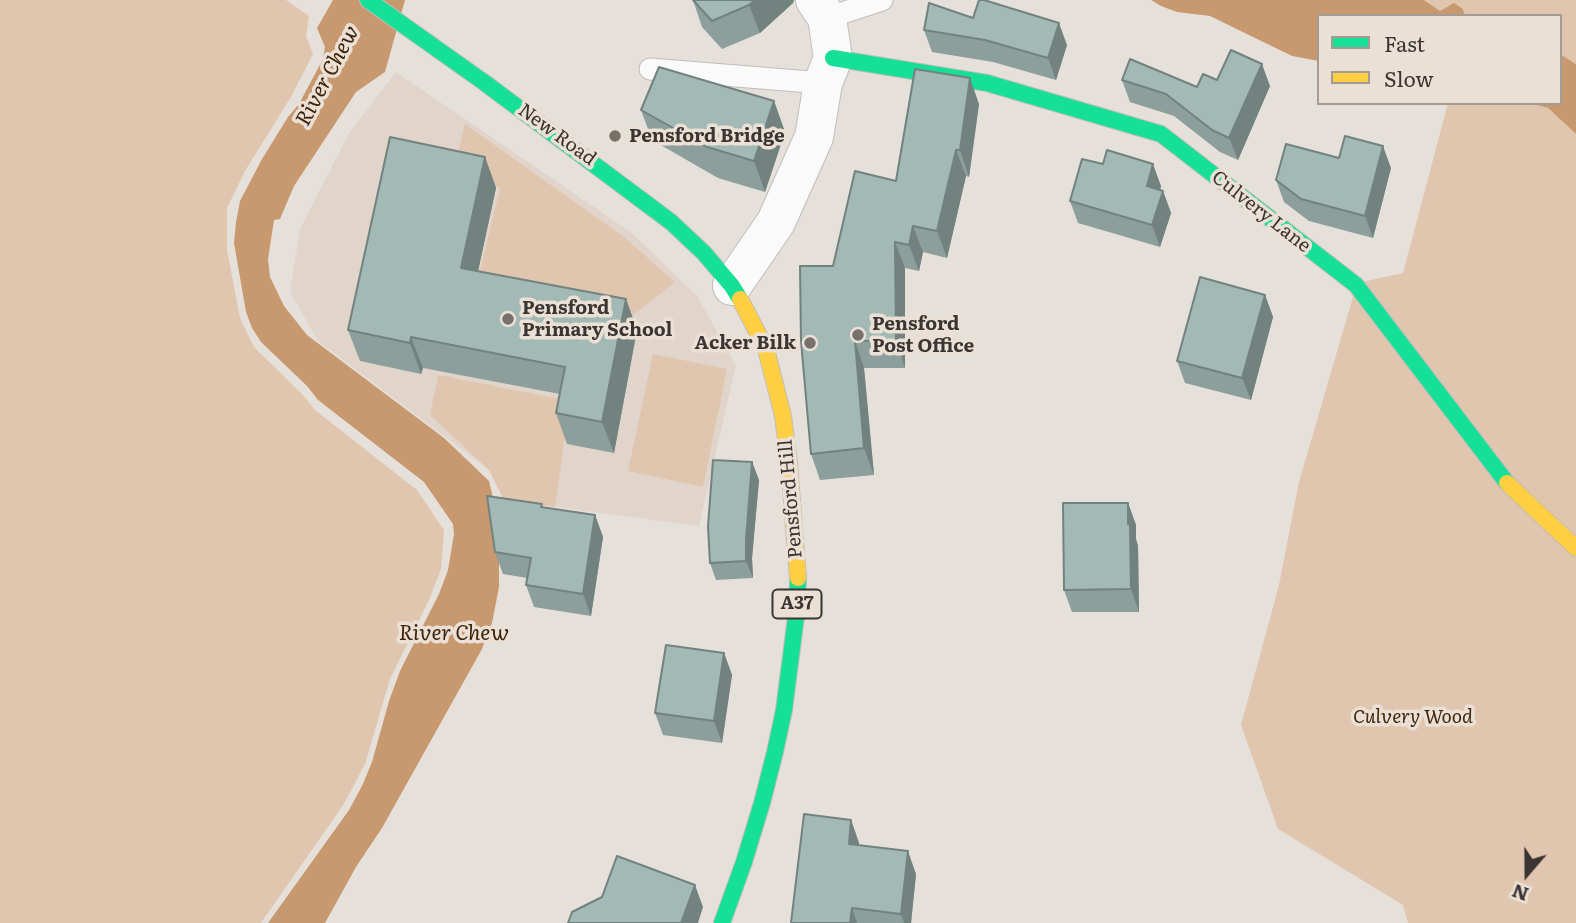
<!DOCTYPE html>
<style>
body{margin:0}
#map{position:relative;width:1576px;height:923px;overflow:hidden;background:#e6e0db;font-family:Literata,serif}
canvas{display:block}
.legend{position:absolute;left:1317px;top:14px;width:245px;height:91px;box-sizing:border-box;background:#ebe0d6;border:2px solid #a49c94;margin:0;padding:9px 12px;list-style:none;font-size:21px;color:#3a3532}
.legend li{display:flex;align-items:center;gap:14px;height:35px}
.legend b{width:35px;border:2px solid #a49c94}
.north{position:absolute;left:1492px;top:839px;width:70px;height:70px;-webkit-text-stroke:5px #ebe0d6;paint-order:stroke;rotate:200deg;font-size:19px;font-weight:700;line-height:28px;text-align:center;color:#3a3532}
.north::after{content:'';display:block;margin:auto;width:24px;height:32px;background:#3a3532;clip-path:polygon(50% 0,100% 100%,50% 72%,0 100%)}
</style>
<div id="map">
<canvas width="1576" height="923"></canvas>
<ul class="legend">
<li><b style="height:9px;background:#16e098"></b>Fast</li>
<li><b style="height:9px;background:#ffcf43"></b>Slow</li>
</ul>
<div class="north">N</div>
</div>
<script>
const c = document.querySelector('canvas').getContext('2d');
c.lineJoin = 'round';
function fillPath(path, color) {
  c.fillStyle = color;
  c.fill(path, 'evenodd');
}
function toPath(rows) {
  const path = new Path2D();
  for (const r of rows) {
    path.moveTo(r[0], r[1]);
    for (let i = 2; i < r.length; i += 2) path.lineTo(r[i], r[i + 1]);
  }
  return path;
}
function trace(path, color, width, dash) {
  c.strokeStyle = color;
  c.lineWidth = width;
  c.lineCap = dash ? 'butt' : 'round';
  c.setLineDash(dash || []);
  c.stroke(path);
}
function write(font, color, halo, rows, align = 'center') {
  c.font = font + ' Literata,serif';
  c.lineWidth = 7;
  c.setLineDash([]);
  c.textBaseline = 'middle';
  c.strokeStyle = halo;
  c.fillStyle = color;
  for (const [text, x, y, turn = 0] of rows) {
    c.save();
    c.translate(x, y);
    c.rotate((+turn || 0) * Math.PI / 180);
    c.textAlign = isNaN(turn) ? turn : align;
    if (halo) c.strokeText(text, 0, 0);
    c.fillText(text, 0, 0);
    c.restore();
  }
}
fillPath(toPath([
 [396,72,632,233,697,296,736,365,699,526,504,500,489,470,318,341,290,292,300,229,348,135]
]), '#e1d4cb');
fillPath(toPath([
 [0,0,286,0,309,16,306,36,313,54,291,97,245,171,227,208,227,250,240,318,254,347,302,394,315,410,417,490,444,530,441,569,429,600,390,679,365,764,344,804,261,923,0,923],
 [1424,0,1576,0,1576,64,1560,54,1560,16,1465,16,1463,9,1440,11],
 [1448,103,1529,103,1548,108,1576,134,1576,923,1408,923,1403,905,1278,829,1241,725,1279,585,1299,482,1357,283,1403,273],
 [465,124,624,237,675,282,623,323,475,292,500,188,454,170],
 [653,354,727,369,703,487,628,471],
 [438,375,570,401,555,507,504,500,489,470,430,415]
]), '#e1c6af');
fillPath(toPath([
 [333,0,405,0,385,72,356,92,294,186,280,219,274,220,268,259,270,277,284,306,307,335,444,438,489,481,502,534,499,552,499,587,492,623,482,649,382,828,356,867,325,923,268,923,349,810,362,786,372,762,389,701,400,671,439,594,448,570,454,534,453,524,424,482,318,400,307,386,261,342,252,328,246,312,234,243,236,222,240,201,262,159,288,117,299,104,323,59,325,47,317,28],
 [1151,0,1424,0,1440,11,1454,3,1463,9,1465,16,1319,16,1319,61,1292,56,1210,16,1177,12,1161,6],
 [1560,54,1576,64,1576,134,1548,108,1529,103,1560,103]
]), '#c8996e');
const lane = toPath([
 [827,18,882,0],
 [650,69,823,83]
]);
const street = toPath([
 [732,286,776,222,814,137,823,83,833,58,827,18,815,0]
]);
const fast = toPath([
 [368,0,485,83,671,222,704,253,732,286,740,299],
 [833,58,987,83,1161,134,1356,285,1507,483],
 [722,923,744,862,762,803,775,752,784,710,797,609,798,578]
]);
const slow = toPath([
 [740,299,766,349,783,416,789,463,798,578],
 [1507,483,1576,548]
]);
trace(lane, '#c2bdba', 23);
trace(street, '#c2bdba', 40);
trace(fast, '#c2bdba', 18);
trace(slow, '#c2bdba', 18);
trace(lane, '#fbfafa', 21);
trace(street, '#fbfafa', 38);
trace(fast, '#16e098', 16);
trace(slow, '#ffcf43', 16);
fillPath(toPath([
 [693,0,794,0,793,3,760,33,722,49,702,27],
 [973,18,1067,45,1056,80,993,62,932,52,924,30],
 [1122,80,1197,87,1217,80,1270,86,1238,160,1220,152,1174,116,1130,102],
 [774,101,785,132,765,192,718,178,652,140,641,110],
 [979,104,969,177,966,176,947,258,923,252,919,271,905,268,905,368,864,368,874,475,820,480,811,454,833,266,896,181],
 [485,157,496,188,478,271,626,299,637,330,614,453,567,444,556,413,560,394,423,368,421,374,360,361,348,330],
 [1339,158,1391,168,1373,238,1309,221,1284,202,1276,180],
 [1161,186,1160,190,1163,191,1171,213,1160,247,1078,223,1070,201],
 [1265,295,1273,317,1251,400,1185,383,1177,361],
 [752,462,759,480,752,558,753,578,716,580,710,563],
 [1128,503,1136,525,1136,539,1138,546,1139,612,1072,612,1064,590],
 [542,504,543,507,595,515,603,537,591,616,534,607,526,585,527,578,503,574,495,552],
 [724,653,732,675,722,743,663,735,655,713],
 [851,820,859,843,859,845,916,874,911,923,791,923]
]), '#8c9f9c');
fillPath(toPath([
 [755,0,794,0,793,3,760,33,749,5],
 [1059,23,1067,45,1056,80,1048,58],
 [1262,64,1270,86,1238,160,1229,138],
 [970,78,979,104,969,177,960,150],
 [774,101,785,132,765,192,754,161],
 [1383,146,1391,168,1373,238,1365,216],
 [956,150,966,176,947,258,937,231],
 [485,157,496,188,472,299,461,268],
 [1153,164,1161,186,1155,208,1147,186],
 [1163,191,1171,213,1160,247,1152,225],
 [913,226,923,252,919,271,909,245],
 [895,242,905,268,905,368,896,341],
 [1265,295,1273,317,1251,400,1242,378],
 [626,299,637,330,614,453,602,422],
 [411,337,423,368,421,374,410,343],
 [855,341,864,368,874,475,864,448],
 [752,462,759,480,752,558,753,578,746,561,746,540],
 [1128,503,1136,525,1136,539,1138,546,1139,612,1131,589],
 [595,515,603,537,591,616,583,594],
 [724,653,732,675,722,743,714,721],
 [851,820,859,843,857,866,849,844],
 [908,851,916,874,911,923,904,923,901,914],
 [695,885,703,907,698,923,681,923],
 [852,908,857,923,850,923]
]), '#72827f');
const building = toPath([
 [693,0,755,0,749,5,712,21,693,0],
 [979,0,984,0,1059,23,1048,58,985,40,924,30,929,3,973,18,979,0],
 [1231,50,1262,64,1229,138,1212,130,1166,94,1122,80,1130,59,1197,87,1203,74,1217,80,1231,50],
 [659,67,774,101,754,161,707,147,641,110,659,67],
 [915,69,970,78,960,150,956,150,937,231,913,226,909,245,895,242,896,341,855,341,864,448,811,454,801,341,800,266,833,266,855,171,896,181,915,69],
 [1345,136,1383,146,1365,216,1301,199,1276,180,1286,144,1339,158,1345,136],
 [390,137,485,157,461,268,626,299,602,422,556,413,565,367,411,337,410,343,348,330,390,137],
 [1107,150,1153,164,1147,186,1163,191,1152,225,1070,201,1082,159,1103,164,1107,150],
 [1200,277,1265,295,1242,378,1177,361,1200,277],
 [713,460,752,462,746,540,746,561,710,563,708,526,713,460],
 [487,496,542,504,541,507,595,515,583,594,526,585,531,558,495,552,487,496],
 [1063,503,1128,503,1128,524,1130,524,1131,589,1064,590,1063,503],
 [666,645,724,653,714,721,655,713,666,645],
 [804,814,851,820,849,844,908,851,901,914,852,908,850,923,791,923,804,814],
 [617,856,695,885,681,923,568,923,572,912,602,897,617,856]
]);
fillPath(building, '#a3b9b5');
trace(building, '#72827f', 2);
for (const [x, y, r, color] of [
 [615,136,7,"#76716d"],
 [508,319,7,"#76716d"],
 [858,335,7,"#76716d"],
 [810,343,7,"#76716d"]
]) {
  const dot = new Path2D();
  dot.arc(x, y, r, 0, 2 * Math.PI);
  c.fillStyle = color;
  c.fill(dot);
  trace(dot, '#ebe0d6', 2.5);
}
for (const [x, y, w] of [
 [797,604,49]
]) {
  const box = new Path2D();
  box.roundRect(x - w / 2, y - 14.5, w, 29, 5);
  c.fillStyle = '#ebe0d6';
  c.fill(box);
  trace(box, '#3a3532', 2);
}
write('bold 18px', '#3a3532', null, [
 ["A37",797,604]
]);
write('19px', '#3a3532', '#ebe0d6', [
 ["New Road",557,135,36],
 ["Culvery Lane",1261,212,38],
 ["Pensford Hill",791,499,-95]
]);
write('bold 19px', '#3a3532', '#ebe0d6', [
 ["Pensford Bridge",629,136],
 ["Pensford",522,308],
 ["Primary School",522,330],
 ["Pensford",872,324],
 ["Post Office",872,346],
 ["Acker Bilk",796,343,"right"]
], 'left');
write('italic 19px', '#43280e', '#ebe0d6', [
 ["Culvery Wood",1413,717]
]);
write('italic 21px', '#3d2308', '#ebe0d6', [
 ["River Chew",328,76,-62],
 ["River Chew",454,634]
]);
</script>
